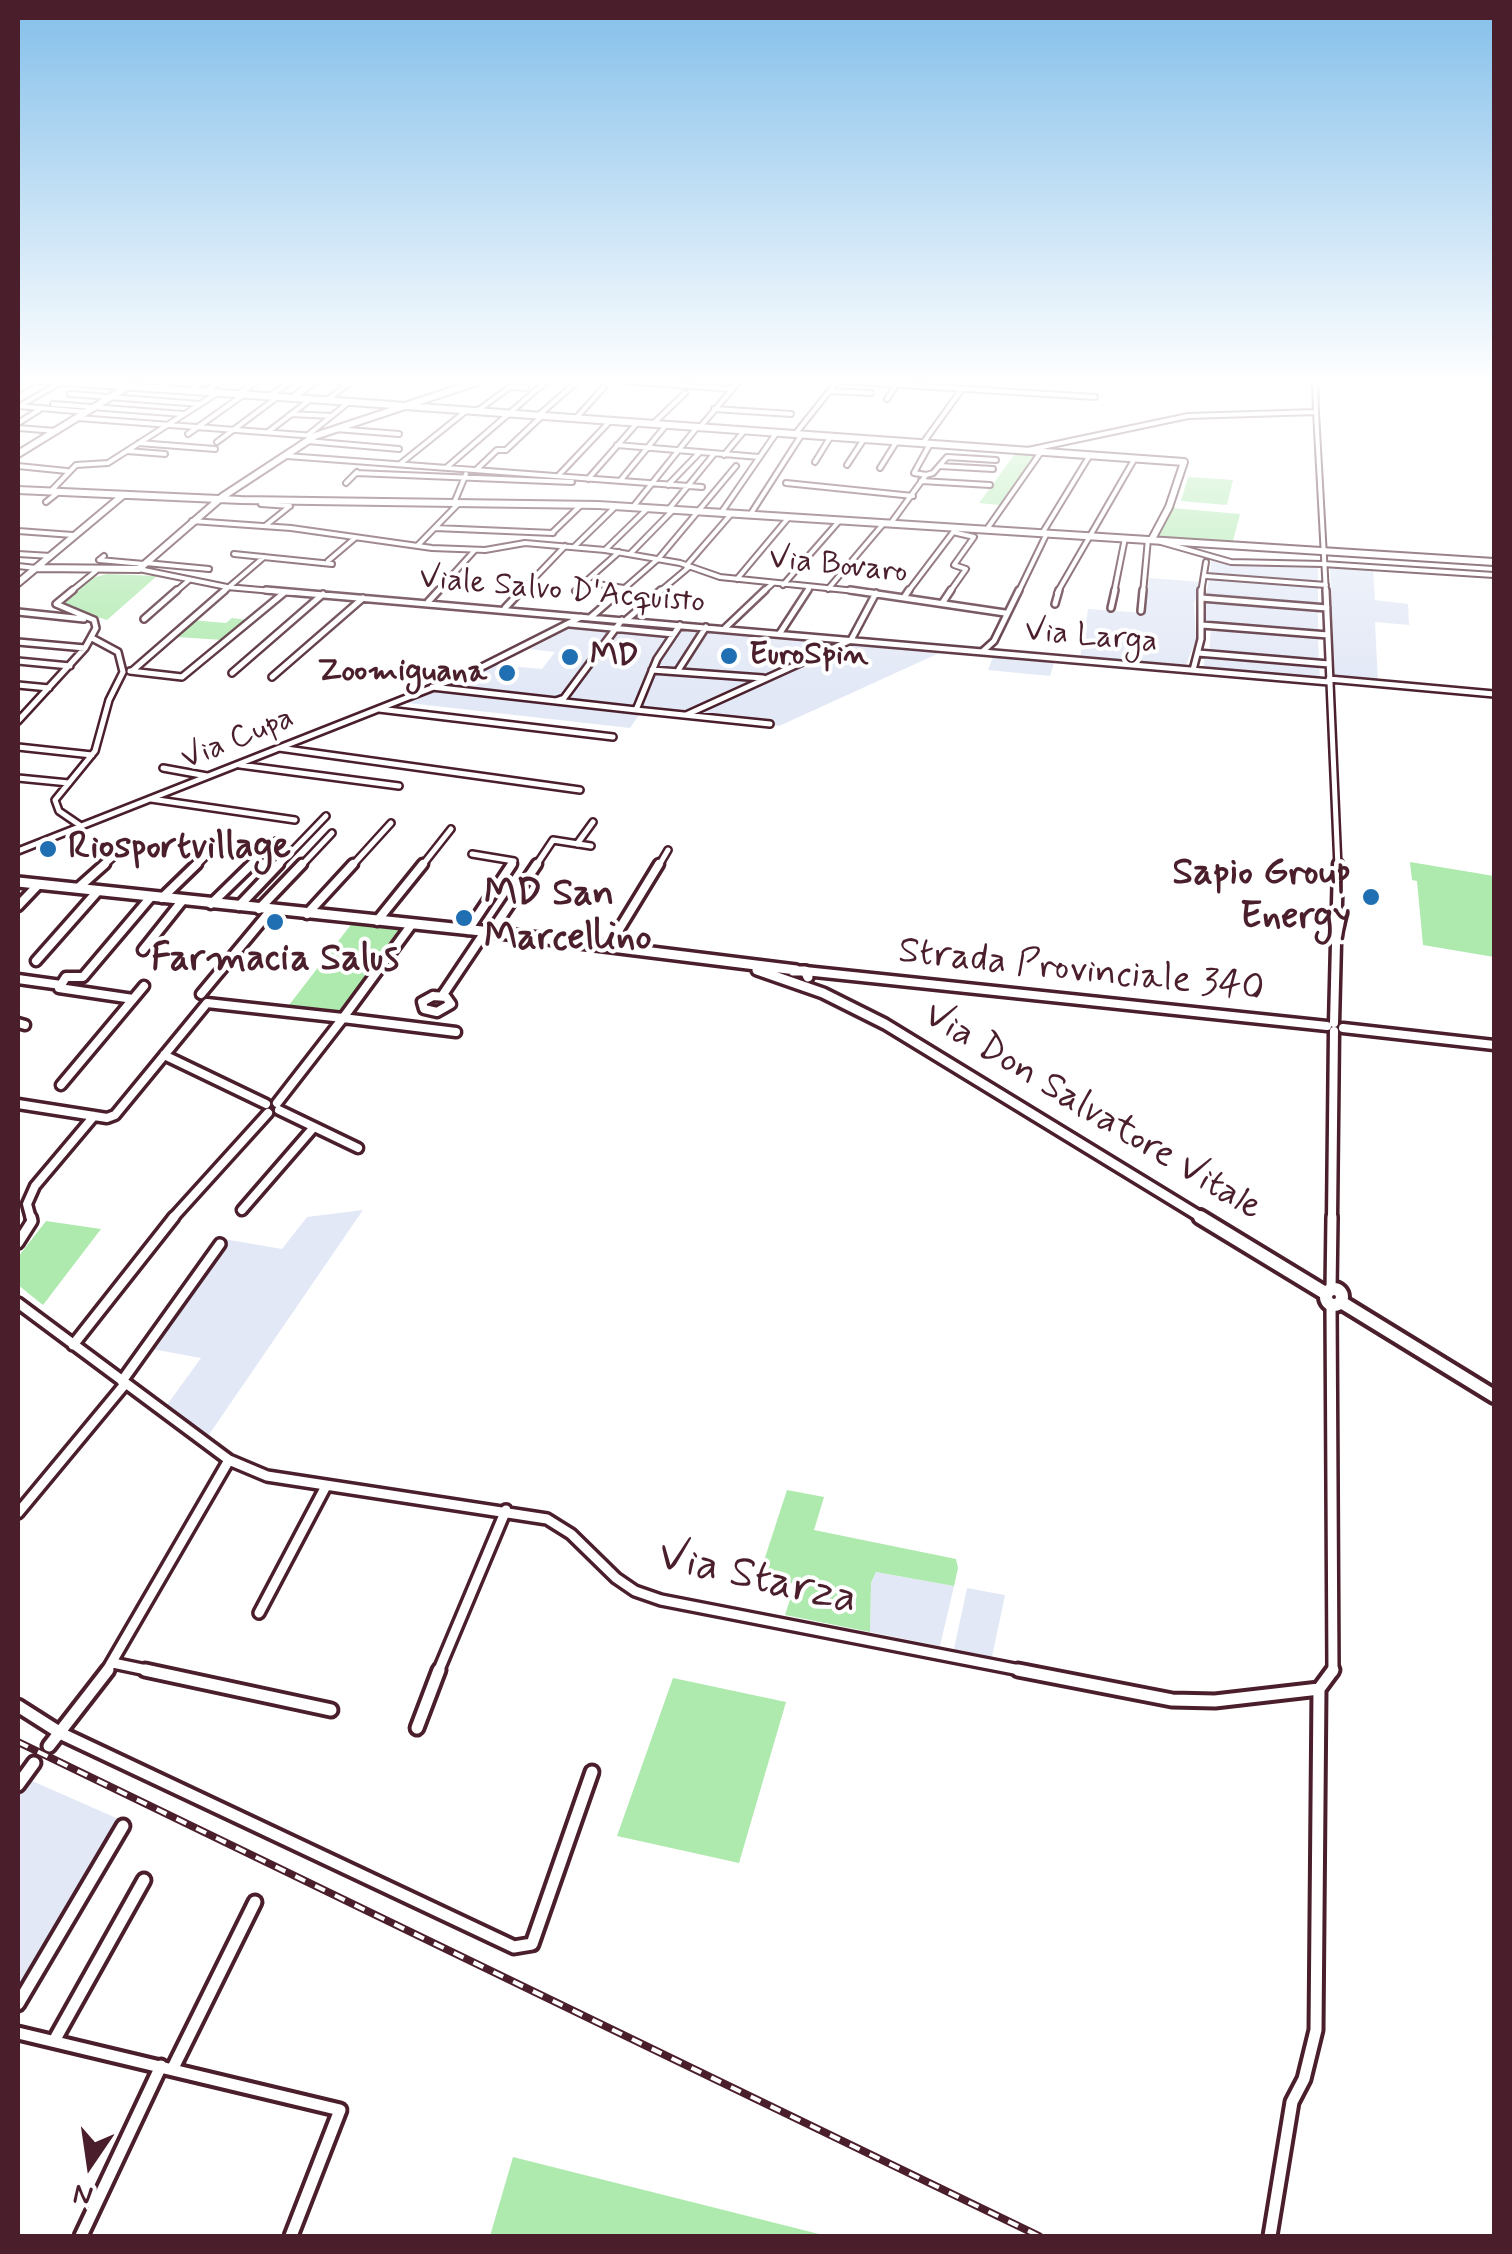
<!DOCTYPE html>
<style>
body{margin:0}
#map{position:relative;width:1512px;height:2254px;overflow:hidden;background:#fff;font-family:Mynerve,sans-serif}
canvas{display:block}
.frame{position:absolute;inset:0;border:20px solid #4a1f2b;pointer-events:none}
.north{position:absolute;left:40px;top:2114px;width:100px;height:100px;-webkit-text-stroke:8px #fff;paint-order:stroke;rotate:193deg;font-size:28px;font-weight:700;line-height:40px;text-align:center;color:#4a1f2b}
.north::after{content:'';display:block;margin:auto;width:35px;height:45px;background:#4a1f2b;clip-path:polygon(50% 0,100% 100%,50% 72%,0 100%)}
</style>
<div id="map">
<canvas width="1512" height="2254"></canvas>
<div class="frame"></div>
<div class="north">N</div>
</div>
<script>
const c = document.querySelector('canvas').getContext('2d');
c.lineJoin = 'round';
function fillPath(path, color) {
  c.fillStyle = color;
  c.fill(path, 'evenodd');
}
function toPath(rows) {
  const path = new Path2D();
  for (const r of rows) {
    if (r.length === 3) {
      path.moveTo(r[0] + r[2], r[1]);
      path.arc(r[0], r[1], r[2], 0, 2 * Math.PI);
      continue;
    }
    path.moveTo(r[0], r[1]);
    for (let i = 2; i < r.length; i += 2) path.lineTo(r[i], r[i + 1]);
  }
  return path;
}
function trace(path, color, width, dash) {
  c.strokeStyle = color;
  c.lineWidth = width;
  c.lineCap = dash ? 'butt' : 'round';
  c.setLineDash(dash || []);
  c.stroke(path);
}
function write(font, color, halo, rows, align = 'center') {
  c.font = font + ' Mynerve,sans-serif';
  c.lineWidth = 8;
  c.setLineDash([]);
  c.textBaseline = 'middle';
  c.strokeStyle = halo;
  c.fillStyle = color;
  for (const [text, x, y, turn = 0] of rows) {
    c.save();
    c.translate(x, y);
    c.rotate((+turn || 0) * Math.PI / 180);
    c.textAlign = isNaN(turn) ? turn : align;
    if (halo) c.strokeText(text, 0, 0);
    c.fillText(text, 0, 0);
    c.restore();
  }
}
fillPath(toPath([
 [1211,561,1318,566,1318,583,1210,575],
 [1330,565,1373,567,1375,600,1408,604,1409,625,1375,622,1378,682,1335,678],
 [1149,578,1202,582,1194,604,1196,640,1185,668,1080,659,1088,609,1145,613],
 [1210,578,1318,586,1318,606,1205,597],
 [1205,600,1318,609,1318,632,1205,623],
 [586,619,946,650,779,726,641,712,630,728,399,702,497,665,542,669,555,652,530,649],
 [1211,627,1318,636,1319,662,1209,653],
 [994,654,1055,660,1050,676,988,670],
 [1205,656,1319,665,1320,677,1203,669],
 [363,1210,206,1439,164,1409,201,1358,141,1347,218,1238,282,1249,307,1217],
 [876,1572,954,1586,940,1646,870,1632,871,1584],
 [967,1588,1005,1595,992,1657,954,1649],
 [18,1766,33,1771,30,1780,123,1821,18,1999]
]), '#e2e8f6');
fillPath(toPath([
 [1017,451,1037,452,1000,505,979,503],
 [1188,477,1233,480,1227,505,1181,501],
 [1172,508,1240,514,1233,541,1158,538],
 [107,574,157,576,107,620,60,605,92,578],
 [232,618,247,620,223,640,177,637,192,620,226,623],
 [1410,862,1494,876,1494,957,1423,945,1417,881,1412,880],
 [353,922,401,926,380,955,376,955,364,972,369,973,337,1015,286,1009],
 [46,1221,101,1229,43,1305,18,1285,18,1257],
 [787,1490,824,1497,814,1530,956,1559,958,1568,954,1586,876,1572,871,1583,870,1632,785,1615,795,1584,759,1576],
 [673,1678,786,1702,739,1863,617,1836],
 [513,2157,827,2236,490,2236]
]), '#aee9ae');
const minorFar4 = toPath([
 [315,380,350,383],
 [609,380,731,389],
 [837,381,1095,397],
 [98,384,106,379],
 [157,388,175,379],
 [18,390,36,380],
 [191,390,209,379],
 [206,391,225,379],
 [830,391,871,393],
 [240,393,261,379],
 [70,394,200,404],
 [271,395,295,379],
 [887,399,896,385],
 [327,400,355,379],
 [23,404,61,382],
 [53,404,183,414],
 [18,406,86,412],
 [714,409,791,414],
 [477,411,510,387,526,388],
 [1316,412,1326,593],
 [291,414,331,416],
 [539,415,580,379],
 [577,417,604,387],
 [78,418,315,436],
 [18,423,39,410],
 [654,423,685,393],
 [701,426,741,379],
 [18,428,56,431],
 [336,429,399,434],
 [268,432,311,399],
 [796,433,839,379],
 [188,434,246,393],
 [308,435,349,402],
 [307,441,399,449],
 [217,442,279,396],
 [139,443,215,449],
 [923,443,962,389],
 [617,445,759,457],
 [1028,450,1188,416,1316,412,1315,379],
 [127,451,165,454],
 [724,455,745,430],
 [287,456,702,487],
 [815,462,831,436],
 [400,464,466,411],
 [847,465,864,439],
 [18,466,67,471],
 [939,466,993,469],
 [446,468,549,379],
 [880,468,897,441],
 [476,470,497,450,506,450,543,415],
 [356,473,572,482],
 [926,475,914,473,930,444],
 [558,476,611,420],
 [588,479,638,422],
 [620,481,667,424],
 [921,481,990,485],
 [346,483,357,472],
 [786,483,913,496],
 [668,485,699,453],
 [51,491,76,465,108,463,219,392],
 [46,502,60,491],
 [454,503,466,474],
 [261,504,290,506],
 [633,507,698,426],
 [669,509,714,454],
 [721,513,777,432],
 [750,515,802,434],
 [192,521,291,528,432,548,485,550,525,543,605,550,680,563,720,577,875,593],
 [891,523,926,475,933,473,947,457,996,460],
 [265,526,290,506],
 [435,528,553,533],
 [987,529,1041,452],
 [18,531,73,535],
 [1043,532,1090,455],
 [552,533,581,505],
 [1161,542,1231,562,1323,564],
 [418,545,459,503],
 [574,547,616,506],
 [605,550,648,508],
 [18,554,51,556],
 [234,554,332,564],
 [630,554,673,510],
 [104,556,99,560,144,564],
 [328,561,355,538],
 [146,563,209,569],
 [1323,564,1494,575],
 [18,566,36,568],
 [686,566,732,513],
 [139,569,227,587,295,593],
 [1206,576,1326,585],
 [737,579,789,517],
 [584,582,624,588],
 [783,585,840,520],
 [828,589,884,523],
 [575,591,619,552],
 [69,593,96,571],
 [174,593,188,581],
 [222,593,264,557],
 [436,593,475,550],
 [520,593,565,546],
 [619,593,659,558,736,466],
 [658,593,689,567],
 [762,593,773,583],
 [806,593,810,587],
 [907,593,954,531],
 [949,593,966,569,954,565,974,537,953,532],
 [1018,593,1047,533],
 [1057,593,1135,458],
 [1114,593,1125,538],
 [1143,593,1148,539],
 [1201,593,1206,562]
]);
const minorFar3 = toPath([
 [73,590,56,604,94,620],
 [266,590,1329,682],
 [850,590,1005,613],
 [1326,590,1338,867],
 [905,596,909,590],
 [1201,598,1327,608],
 [428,602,439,590],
 [943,602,951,590],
 [1055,604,1059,590],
 [505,608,522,590],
 [1111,608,1115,590],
 [1141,611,1143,590],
 [18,612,84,619],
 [591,617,622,590],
 [144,619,177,590],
 [625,621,661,590],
 [570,624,674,634],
 [1202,625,1328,635],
 [725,628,765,590],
 [780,633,808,590],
 [18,642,85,648],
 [983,651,994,641,1019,590],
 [1198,653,1329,664],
 [18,661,70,666],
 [679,669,706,627],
 [652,670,763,678],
 [1193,670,1201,639,1201,590],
 [130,671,182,677,285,592],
 [132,671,225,590],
 [232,673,323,594],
 [272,677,363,598],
 [1329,679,1494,694],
 [18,685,49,688],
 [432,687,636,710,657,659,680,625],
 [556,701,564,698,622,620],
 [379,709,613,737],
 [636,710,770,724],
 [686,715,851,640,876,593],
 [18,721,85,648,96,628,94,620],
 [18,747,92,755],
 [279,748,580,790],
 [240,765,399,786],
 [163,768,207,776],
 [18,778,69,783],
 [151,799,295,820],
 [81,826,59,811,55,800,95,751,109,700,123,672,118,652,92,638],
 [577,844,593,822],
 [18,851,472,672,581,617],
 [472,854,514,861,510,867],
 [102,867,127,845],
 [195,867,209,853],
 [249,867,276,841],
 [277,867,326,816],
 [300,867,332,833],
 [351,867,391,823],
 [421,867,451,829],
 [535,867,553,840,591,846],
 [658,867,668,850]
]);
const minorFar2 = toPath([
 [78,888,105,864],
 [162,898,197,864],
 [211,904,252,864],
 [18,906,38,885],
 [239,906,279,864],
 [259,909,302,864],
 [307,914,353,864],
 [377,921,423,864],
 [468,930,512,864],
 [491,932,537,864],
 [609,946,659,864],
 [143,950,182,901],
 [36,961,97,892],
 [805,971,1327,1026],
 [18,979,61,985],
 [201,994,271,910],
 [433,996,446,997,451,1004,437,1012,424,1009,422,1002,433,996],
 [442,996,485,932],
 [133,999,59,988,66,977,83,977,150,898],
 [18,1023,25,1025],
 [1334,1023,1338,864],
 [1343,1028,1494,1045],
 [164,1055,266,1104],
 [61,1085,144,986],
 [277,1103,343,1018,456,1032],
 [18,1104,107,1118,115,1115,207,1003,343,1018,412,924],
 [279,1110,358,1148],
 [242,1210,314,1127],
 [31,1219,27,1204,35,1186,94,1116],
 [172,1219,268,1113],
 [1332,1219,1334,1031]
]);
const minorFar1 = toPath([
 [18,1243,32,1221,31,1217],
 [1331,1291,1332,1217],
 [18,1303,229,1460,267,1476,547,1519,571,1534,616,1578,635,1591,661,1600,1030,1672],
 [1331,1303,1333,1672],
 [73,1345,174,1217],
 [122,1381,220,1244],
 [18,1513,125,1384],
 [259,1613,325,1488],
 [113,1663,156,1672],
 [106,1672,229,1460],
 [438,1672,506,1510]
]);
const minor = toPath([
 [145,1670,331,1710],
 [1018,1670,1172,1700,1215,1701,1319,1689],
 [18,1706,62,1734,514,1947,532,1944,592,1772],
 [417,1728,439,1670],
 [49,1746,108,1670],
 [18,1785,34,1763],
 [18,2004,123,1826],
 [18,2033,340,2110,291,2236],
 [54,2041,144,1880],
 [173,2068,255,1902],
 [81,2236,161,2066],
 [1270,2236,1292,2102,1304,2079,1316,2030,1319,1689,1333,1670]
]);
const tertiaryFar2 = toPath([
 [21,379,394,405],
 [294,397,317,379],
 [391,405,1184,462,1169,507,1152,539],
 [18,454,127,387],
 [18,490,241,500,598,505,1494,562],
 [36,568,139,569,222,497,315,436,486,379],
 [18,583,122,496]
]);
const tertiaryFar1 = toPath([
 [18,882,491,932,796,970],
 [757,970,823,993,885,1024,1204,1219],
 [793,971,805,971,808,977]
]);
const tertiary = toPath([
 [1200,1217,1325,1293],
 [1334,1297,8],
 [1341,1302,1494,1396]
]);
trace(minorFar4, '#4a1f2b', 8);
trace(minorFar3, '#4a1f2b', 10);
trace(minorFar2, '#4a1f2b', 15);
trace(minorFar1, '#4a1f2b', 16);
trace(minor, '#4a1f2b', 19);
trace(tertiaryFar2, '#4a1f2b', 10);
trace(tertiaryFar1, '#4a1f2b', 16);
trace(tertiary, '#4a1f2b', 20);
trace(minorFar4, '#fff', 4);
trace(minorFar3, '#fff', 5);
trace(minorFar2, '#fff', 8);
trace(minorFar1, '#fff', 9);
trace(minor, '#fff', 11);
trace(tertiaryFar2, '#fff', 6);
trace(tertiaryFar1, '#fff', 9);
trace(tertiary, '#fff', 12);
const rail = toPath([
 [18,1742,1039,2236]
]);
trace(rail, '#4a1f2b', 8);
trace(rail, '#fff', 4, [11]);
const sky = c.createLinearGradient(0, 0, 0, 694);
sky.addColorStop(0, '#83bfea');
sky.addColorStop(0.55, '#fff');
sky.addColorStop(1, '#ffffff00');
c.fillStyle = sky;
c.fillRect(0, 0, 1512, 694);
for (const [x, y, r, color] of [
 [729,656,10,"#1f6fb2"],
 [570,657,10,"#1f6fb2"],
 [507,673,10,"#1f6fb2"],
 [48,849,10,"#1f6fb2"],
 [1371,897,10,"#1f6fb2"],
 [464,918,10,"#1f6fb2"],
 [275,922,10,"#1f6fb2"]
]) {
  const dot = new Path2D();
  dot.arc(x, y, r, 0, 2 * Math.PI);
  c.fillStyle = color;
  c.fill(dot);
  trace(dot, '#fff', 4);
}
write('32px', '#4a1f2b', '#fff', [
 ["Via Bovaro",838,567,6],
 ["Viale Salvo D'Acquisto",562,592,5],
 ["Via Larga",1091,638,5],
 ["Via Cupa",238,740,-22]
]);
write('bold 32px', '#4a1f2b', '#fff', [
 ["EuroSpin",749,656],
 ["MD",590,657],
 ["Zoomiguana",487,673,"right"]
], 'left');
write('bold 38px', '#4a1f2b', '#fff', [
 ["Riosportvillage",68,849],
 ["Sapio Group",1351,875,"right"],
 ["Energy",1351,919,"right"],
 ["MD San",484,896],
 ["Marcellino",484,940],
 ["Farmacia Salus",275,961,"center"]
], 'left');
write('38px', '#4a1f2b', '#fff', [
 ["Strada Provinciale 340",1081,972,6],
 ["Via Don Salvatore Vitale",1092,1113,31]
]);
write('45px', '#4a1f2b', '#fff', [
 ["Via Starza",757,1580,13]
]);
</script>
